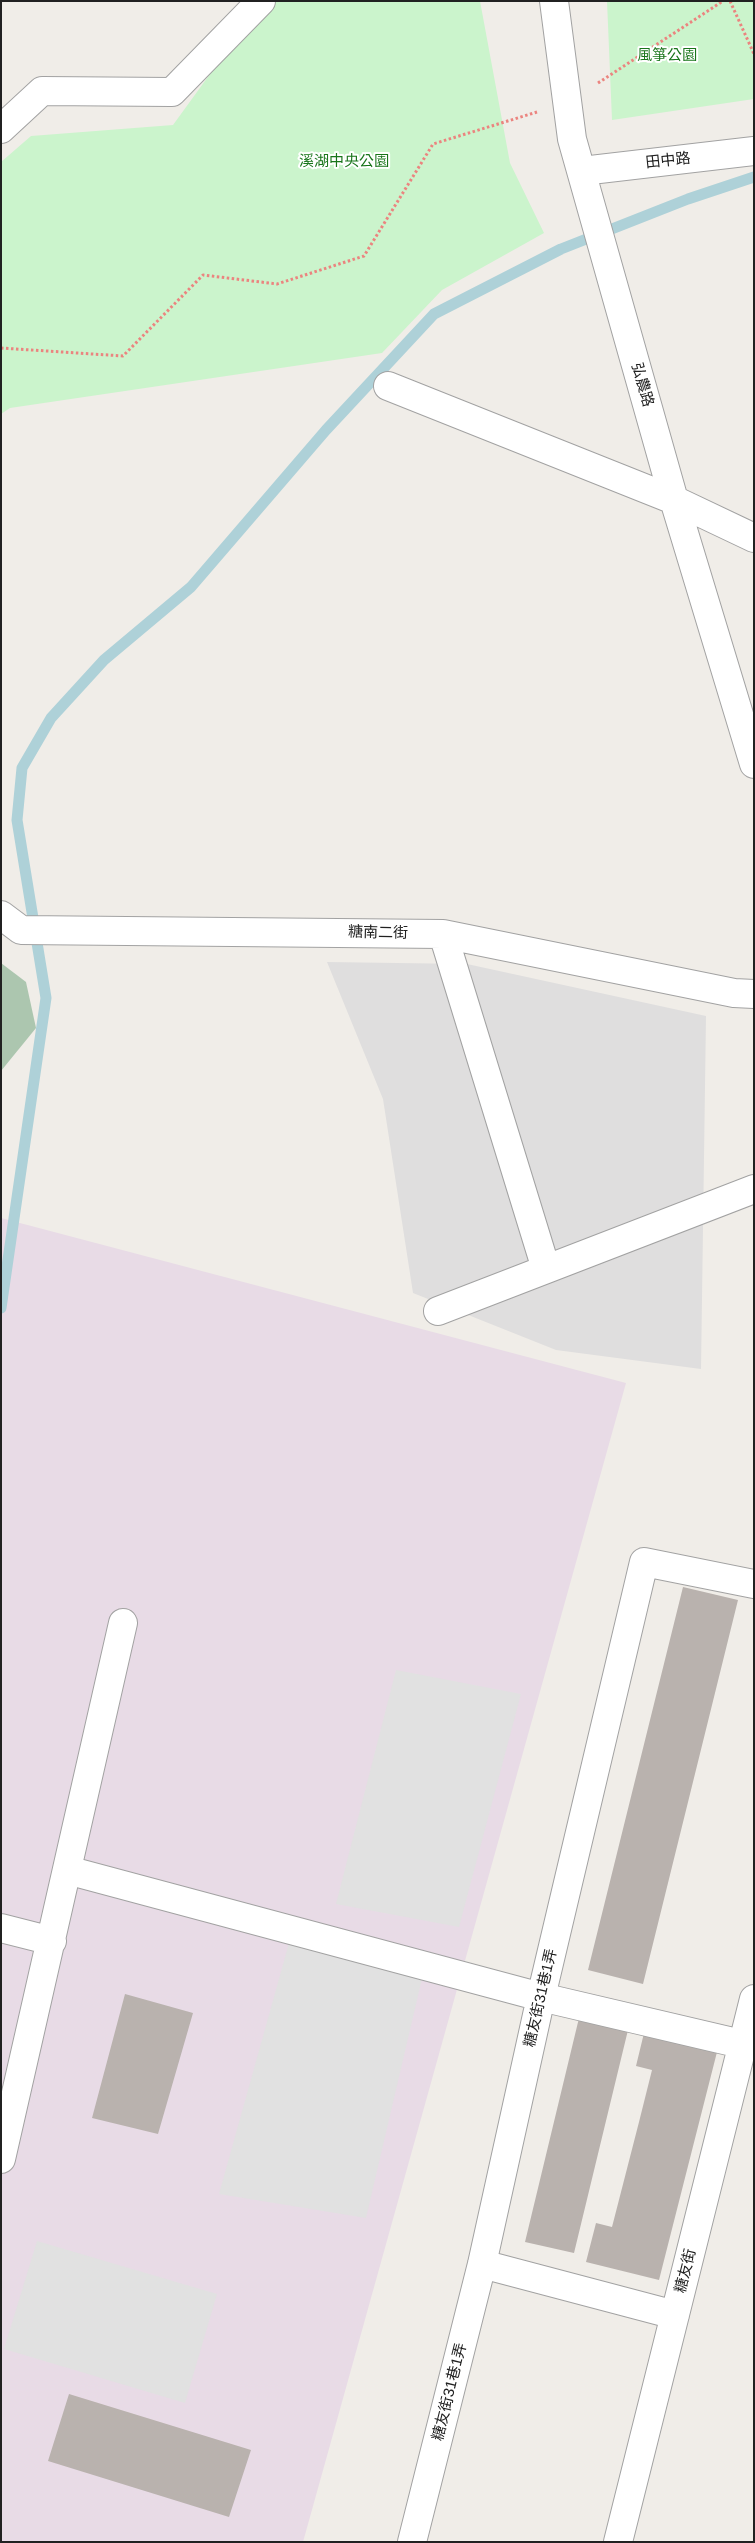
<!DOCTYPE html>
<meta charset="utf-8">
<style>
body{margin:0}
#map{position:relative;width:755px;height:2543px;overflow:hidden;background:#f0ede8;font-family:Helvetica,sans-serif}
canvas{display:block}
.frame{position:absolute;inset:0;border:2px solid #212121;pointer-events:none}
</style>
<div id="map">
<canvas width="755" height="2543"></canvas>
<div class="frame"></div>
</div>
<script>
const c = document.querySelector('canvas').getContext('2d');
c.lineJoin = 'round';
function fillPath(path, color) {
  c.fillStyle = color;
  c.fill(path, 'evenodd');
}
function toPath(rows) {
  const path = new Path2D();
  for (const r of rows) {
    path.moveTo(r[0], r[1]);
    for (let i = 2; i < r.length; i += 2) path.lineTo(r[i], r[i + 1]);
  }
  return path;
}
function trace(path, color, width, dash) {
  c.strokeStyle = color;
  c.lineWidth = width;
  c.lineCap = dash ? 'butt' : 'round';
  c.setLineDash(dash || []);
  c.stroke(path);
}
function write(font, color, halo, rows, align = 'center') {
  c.font = font + ' Helvetica,"Noto Sans TC",sans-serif';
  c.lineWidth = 4;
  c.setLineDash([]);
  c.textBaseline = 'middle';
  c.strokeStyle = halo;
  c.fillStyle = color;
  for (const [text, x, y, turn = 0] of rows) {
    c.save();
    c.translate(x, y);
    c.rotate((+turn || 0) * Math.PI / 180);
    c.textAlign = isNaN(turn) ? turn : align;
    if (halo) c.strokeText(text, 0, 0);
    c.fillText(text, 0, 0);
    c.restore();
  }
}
fillPath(toPath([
 [327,962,467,964,706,1016,701,1369,556,1350,413,1293,383,1099]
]), '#dfdede');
fillPath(toPath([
 [1,1218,626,1383,303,2542,1,2542]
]), '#e8dbe6');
fillPath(toPath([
 [1,963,26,982,36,1028,1,1071]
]), '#acc6af');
fillPath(toPath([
 [263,1,480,1,510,163,544,233,442,290,382,353,10,408,1,414,1,162,31,136,173,125],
 [607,1,754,1,754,99,612,120]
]), '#cbf4cc');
fillPath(toPath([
 [396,1670,521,1694,459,1927,336,1904],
 [289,1943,424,1970,366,2218,219,2194],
 [37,2241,217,2294,185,2403,4,2349]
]), '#e1e1e1');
trace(toPath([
 [1,1308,46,998,17,820,22,768,51,718,104,660,191,587,326,430,434,314,561,249,688,199,754,177]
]), '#aed1d8', 11);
fillPath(toPath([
 [683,1587,738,1600,643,1984,588,1970],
 [125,1994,193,2013,158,2134,92,2118],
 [579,2018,628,2030,574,2253,525,2242],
 [644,2033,717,2052,659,2280,586,2262,596,2223,612,2227,639,2122,652,2070,636,2066],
 [69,2394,251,2450,229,2517,48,2461]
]), '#b9b2ae');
const minor = toPath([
 [554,1,572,139,674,500,754,764],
 [1,129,42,91,172,92,261,1],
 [582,171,754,151],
 [388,386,674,500,754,538],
 [1,915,21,930,443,934,734,993,754,994],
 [443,934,546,1269],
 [438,1311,754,1189],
 [67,1870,541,1997,754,2047],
 [1,1928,52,1941],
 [1,2159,123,1623],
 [482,2264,675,2315],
 [412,2542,482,2264,541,1997,644,1562,754,1584],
 [618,2542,754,1999]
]);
trace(minor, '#a2a2a2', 30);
trace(toPath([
 [730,1,754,54],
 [598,83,723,1],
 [1,348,123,356,203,275,277,284,364,256,433,144,537,112]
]), '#eb847f', 3, [2.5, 2.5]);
trace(minor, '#fff', 28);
write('15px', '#19751b', '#fff', [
 ["風箏公園",667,56],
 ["溪湖中央公園",344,162]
]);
write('15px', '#212121', '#fff', [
 ["田中路",668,161,-6],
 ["弘農路",642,385,74],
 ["糖南二街",378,933,1],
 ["糖友街31巷1弄",541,1998,-77],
 ["糖友街",686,2271,-76],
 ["糖友街31巷1弄",450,2392,-76]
]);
</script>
